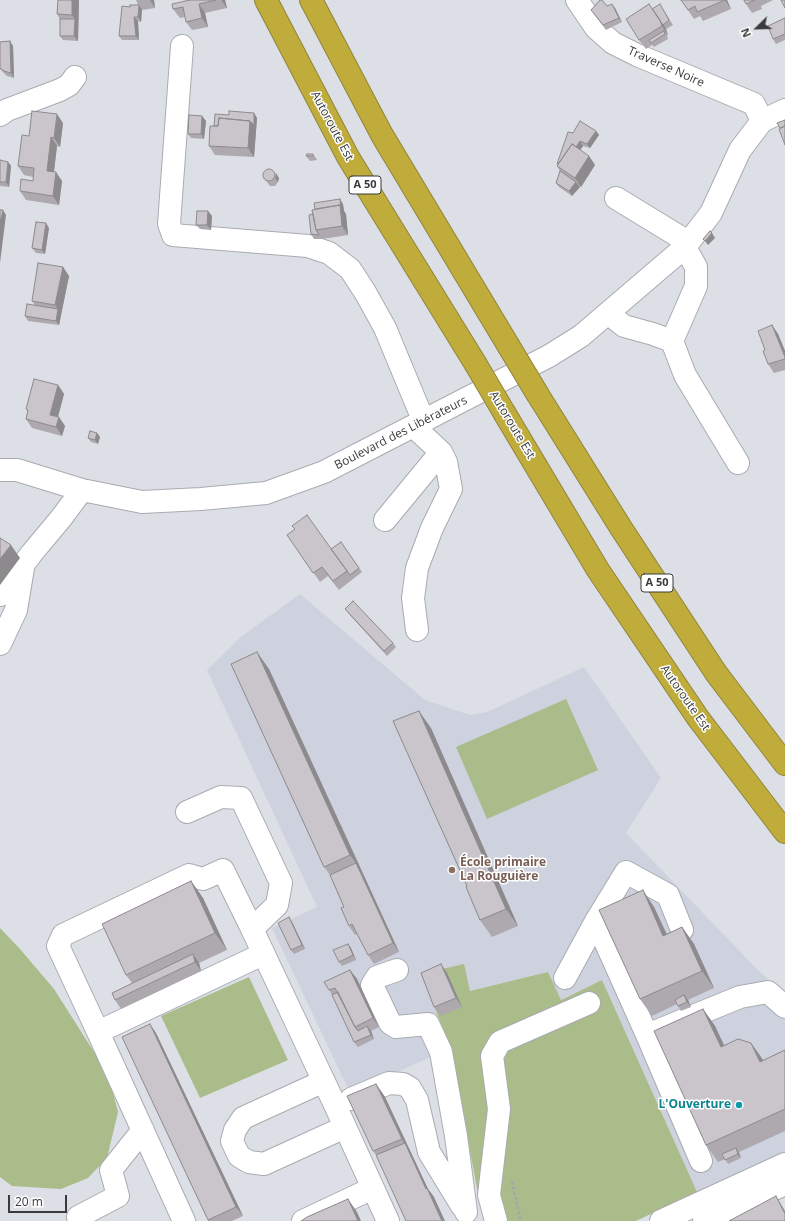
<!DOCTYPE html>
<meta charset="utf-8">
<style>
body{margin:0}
#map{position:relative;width:785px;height:1221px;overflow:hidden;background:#dddfe6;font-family:"Open Sans",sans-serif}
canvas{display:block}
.north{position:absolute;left:737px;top:8px;width:40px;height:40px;-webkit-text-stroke:3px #fff;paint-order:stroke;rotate:247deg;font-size:11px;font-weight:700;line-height:16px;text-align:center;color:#393a3c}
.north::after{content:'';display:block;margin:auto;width:14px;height:18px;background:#393a3c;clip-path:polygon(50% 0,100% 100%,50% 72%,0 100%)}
.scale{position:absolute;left:8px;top:1195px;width:59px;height:18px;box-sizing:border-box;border:2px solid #393a3c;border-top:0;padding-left:5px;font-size:12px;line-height:14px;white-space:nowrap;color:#393a3c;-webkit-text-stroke:3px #fff;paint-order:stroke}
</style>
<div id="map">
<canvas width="785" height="1221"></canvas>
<div class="north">N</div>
<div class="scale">20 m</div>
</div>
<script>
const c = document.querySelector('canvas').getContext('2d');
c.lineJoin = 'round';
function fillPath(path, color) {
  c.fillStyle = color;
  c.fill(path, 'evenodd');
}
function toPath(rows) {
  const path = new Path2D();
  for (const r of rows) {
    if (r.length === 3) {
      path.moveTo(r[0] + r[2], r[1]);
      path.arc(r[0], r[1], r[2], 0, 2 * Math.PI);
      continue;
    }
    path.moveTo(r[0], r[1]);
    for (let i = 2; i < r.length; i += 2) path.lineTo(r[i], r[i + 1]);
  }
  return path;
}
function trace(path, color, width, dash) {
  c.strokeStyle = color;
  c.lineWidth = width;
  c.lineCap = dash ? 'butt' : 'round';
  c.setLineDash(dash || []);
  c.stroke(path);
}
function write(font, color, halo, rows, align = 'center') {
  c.font = font + ' "Open Sans",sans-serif';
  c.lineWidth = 3;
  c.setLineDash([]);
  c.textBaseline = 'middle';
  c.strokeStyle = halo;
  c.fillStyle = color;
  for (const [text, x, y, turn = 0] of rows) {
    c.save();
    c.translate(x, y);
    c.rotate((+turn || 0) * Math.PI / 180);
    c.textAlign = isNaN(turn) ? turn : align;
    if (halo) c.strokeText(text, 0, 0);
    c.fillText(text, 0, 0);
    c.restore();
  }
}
fillPath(toPath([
 [300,594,425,700,470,715,487,712,584,667,661,778,626,833,754,966,785,995,785,1152,697,1192,602,980,560,1000,507,982,470,991,421,974,451,1048,350,1093,272,928,317,907,207,670,242,636]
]), '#cdd2de');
fillPath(toPath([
 [566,699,598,770,487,819,456,747],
 [0,928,20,949,54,989,108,1074,118,1112,107,1158,88,1178,61,1189,12,1186,0,1177],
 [464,964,470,991,548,972,561,1000,602,980,697,1192,636,1221,485,1221,480,1205,451,1048,421,974],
 [249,977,288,1060,200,1098,161,1016]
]), '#a9bc8a');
const minor = toPath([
 [577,0,596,28,613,43,637,55,754,104,762,121],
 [182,46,169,224,173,235,308,246,329,253,350,269,365,292,385,328,424,422],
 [0,115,7,110,60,90,69,85,75,77],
 [616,198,688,242],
 [685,247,696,267,696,286,672,341,685,375,738,463],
 [609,314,624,326,653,334,672,341],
 [414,427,441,452,446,462,451,489,432,528,417,568,413,598,417,630],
 [0,470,17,470,82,490,142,502,201,499,266,493,324,472,549,356,581,336,685,247,711,213,740,150,762,121,785,110],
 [385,520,441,452],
 [0,595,32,553,62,517,82,490],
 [0,644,16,610,23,568],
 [187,812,221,797,241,798,281,883,277,905,252,929,336,1107,388,1221],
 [682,930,668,895,626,872,596,921,647,1035,740,997,768,992,785,1007],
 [397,970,377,977,372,985,390,1023,396,1027,428,1024,441,1052,456,1136,466,1212],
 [565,978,596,921],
 [98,1032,58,946,63,935,189,875,203,879,223,870,252,929],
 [647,1035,701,1161],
 [324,1081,243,1118,235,1130,232,1141,239,1156,249,1162,264,1164,345,1127],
 [351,1099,389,1083,403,1084,410,1088,417,1100,429,1152,462,1206],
 [78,1217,118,1196,111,1170,143,1130],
 [184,1221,98,1032,263,954],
 [303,1221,373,1188],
 [496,1221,489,1195,499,1109,492,1056,500,1042,589,1003],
 [661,1221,785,1164],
 [704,1221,785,1184]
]);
const highway = toPath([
 [266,0,348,157,475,363],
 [311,0,382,135,508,345],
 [538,395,621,528,716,673,785,764],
 [505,414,598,570,698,718,785,832]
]);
trace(minor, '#a9abb1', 24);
trace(highway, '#90843b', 24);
trace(toPath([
 [512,1182,521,1221]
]), '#a4a6ab', 2.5, [3, 2]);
trace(minor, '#fff', 22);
trace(highway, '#bfac3a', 22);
const highwayBridge = toPath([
 [508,345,538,395],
 [475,363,505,414]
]);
trace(highwayBridge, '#90843b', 24, []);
trace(highwayBridge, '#bfac3a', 22);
fillPath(toPath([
 [58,0,79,0,78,41,63,40,60,36,60,19,57,14],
 [136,0,154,0,155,8,142,10,141,22,138,21,139,40,122,40,119,36,130,7,138,5],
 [190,0,225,0,227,8,205,13,208,27,192,30,186,22,185,17,180,18,173,9],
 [681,0,727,0,731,9,703,21,700,16,694,19],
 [744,0,773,0,761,6,762,9,752,13,746,4],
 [607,6,615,8,622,22,606,30,594,14],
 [652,9,663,9,673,25,666,29,668,35,667,36,668,39,654,47,652,45,646,49,639,40],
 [785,18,785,40,776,44,773,39],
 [10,41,13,46,14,78,7,76,0,69,0,42],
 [254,113,257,118,254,157,215,155,209,146,214,126],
 [202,116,206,121,204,139,191,138,188,134],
 [63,123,60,147,57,146,54,171,62,181,59,205,26,200,20,191,33,181,33,177,24,175,18,166,29,136],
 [596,131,599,135,590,148,583,146,580,150,589,156,595,165,581,187,579,185,580,187,572,196,559,187,556,183,560,171,557,166,558,165,557,164,573,133],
 [313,154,316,158,317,160,310,161,306,156],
 [0,160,8,162,11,166,9,187,0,186],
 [263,178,279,178,278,182,275,186,270,186,267,182],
 [343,204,344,211,346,214,348,235,322,239,314,239,311,234],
 [208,211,212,216,211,230,200,229,196,225],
 [49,228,45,254,36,253,32,248],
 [63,267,69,276,59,325,28,321,25,316,35,305,32,301],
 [772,325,778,334,785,351,785,370,774,373,768,364,765,350],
 [58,385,64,394,58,417,65,426,62,436,32,428,26,419,28,412,26,409],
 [97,433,100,437,98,444,91,442,88,438],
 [287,535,331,549,341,542,362,572,353,579,352,579,353,579,339,590,328,576,320,582],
 [345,609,393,643,396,647,387,656,348,613],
 [269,669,399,952,374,964,368,955,357,934,355,935,349,926,344,907,330,875,324,867],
 [431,728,518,926,492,937,480,920,467,886],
 [191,881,203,898,227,950,199,963,201,971,121,1009,115,1000,132,983,126,975],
 [654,907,667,934,682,927,694,944,714,988,688,1000,691,1007,681,1011,677,1004,652,1016,640,999],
 [289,917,292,922,305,949,294,954,291,950],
 [351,948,356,960,342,966,339,962],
 [441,964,447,973,462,1007,441,1016,434,1007],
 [350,970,357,979,379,1027,371,1031,374,1039,358,1047,354,1042,332,995,329,990],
 [703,1009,715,1026,724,1046,751,1043,763,1060,785,1050,785,1131,739,1152,741,1158,728,1164,725,1159,718,1162,706,1145],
 [156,1033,243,1216,232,1221,208,1221,208,1220],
 [376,1084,385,1097,428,1189,434,1197,376,1155,373,1151]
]), '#ada9ae');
fillPath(toPath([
 [72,0,79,0,78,41,74,36,75,19,72,15],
 [150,0,154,0,155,8],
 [221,0,225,0,227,8],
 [725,0,727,0,731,9],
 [199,4,205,13,208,27,202,18],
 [612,4,615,8,622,22,619,18],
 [139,5,142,10,141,22,138,17],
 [656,13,666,29,668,35,662,26],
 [134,17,138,21,139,40,136,36],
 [10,41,13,46,14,78,11,73],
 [254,113,257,118,254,157,248,148,250,121],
 [57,114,63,123,60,147,54,138],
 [202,116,206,121,204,139,201,134],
 [596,131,599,135,590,148,587,144],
 [51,137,57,146,53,180,47,171],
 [580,141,583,146,567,171,563,166],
 [589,156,595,165,581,187,575,178],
 [8,162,11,166,9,187,6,182],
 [56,172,62,181,59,205,53,196],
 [276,173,279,178,278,182,275,178],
 [576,182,580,187,572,196,569,191],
 [340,199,343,204,344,211,346,214,348,235,342,226],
 [3,210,6,215,0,263,0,218],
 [208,211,212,216,211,230,207,225],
 [46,223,49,228,45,254,42,250],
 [712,233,715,238,708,245,705,241],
 [63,267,69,276,59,325,56,321,58,309,55,305],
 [772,325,778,334,785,351,785,357],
 [58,385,64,394,56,424,50,415],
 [59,417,65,426,62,436,56,427],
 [97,433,100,437,98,444,95,440],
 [11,545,20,558,0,585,0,559],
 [257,652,269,669,399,952,393,943,356,863,350,855],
 [419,711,431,728,518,926,506,909],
 [191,881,203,898,227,950,215,933],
 [643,890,654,907,675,953,663,936],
 [289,917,292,922,305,949,302,945],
 [682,927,694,944,714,988,702,971],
 [348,944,351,948,356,960,353,955],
 [193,954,199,963,201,971,195,962],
 [441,964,447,973,462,1007,456,998],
 [350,970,357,979,379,1027,373,1018],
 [684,995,688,1000,691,1007,687,1002],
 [703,1009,715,1026,733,1064,721,1047],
 [150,1024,156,1033,243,1216,236,1207],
 [367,1026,371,1031,374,1039,371,1035],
 [751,1043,763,1060,760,1062],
 [376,1084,385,1097,428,1189,434,1197,445,1221,442,1221,426,1189],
 [736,1148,739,1153,741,1158,738,1154],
 [776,1196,785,1211,785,1214],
 [348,1199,357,1212,361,1221,358,1221]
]), '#8d8a8d');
const building = toPath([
 [58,0,72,0,72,15,57,14,58,0],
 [190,0,216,0,199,4,202,18,186,22,183,7,173,9,172,4,190,0],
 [600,0,602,0,607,6,612,4,619,18,603,25,591,10,600,0],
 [681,0,725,0,697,12,695,6,688,10,681,0],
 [744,0,755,0,746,4,744,0],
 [781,0,785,0,785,8,781,0],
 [649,4,660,20,662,26,639,40,626,19,649,4],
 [660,4,669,20,663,25,652,9,660,4],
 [130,5,139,5,138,17,134,17,136,36,119,36,122,6,130,7,130,5],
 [785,18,785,34,773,39,768,26,785,18],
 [60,19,75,19,74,36,60,36,60,19],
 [664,31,665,34,651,43,649,40,664,31],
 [10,41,11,73,4,71,0,68,0,42,10,41],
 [32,111,57,114,54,138,51,137,47,171,56,172,53,196,20,191,21,179,33,181,34,168,18,166,22,135,29,136,32,111],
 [229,111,254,113,254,125,250,121,219,118,218,126,214,126,215,114,229,115,229,111],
 [189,115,202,116,201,134,188,134,189,115],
 [219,118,250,121,248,148,209,146,210,126,218,126,219,118],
 [785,120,785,126,780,128,777,123,785,120],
 [580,121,596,131,587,144,580,141,576,147,572,144,558,164,557,164,568,132,573,133,580,121],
 [785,126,785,145,779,129,785,126],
 [572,144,589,156,575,178,557,166,572,144],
 [307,154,313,154,313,156,306,156,307,154],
 [0,160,8,162,6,182,0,182,0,160],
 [269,175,6],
 [560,171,576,182,569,191,556,183,560,171],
 [340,199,341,207,340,205,315,209,314,203,340,199],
 [340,205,342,226,316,230,312,210,340,205],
 [0,210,3,210,1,220,0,218,0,210],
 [197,211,208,211,207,225,196,225,197,211],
 [313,214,316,230,319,235,311,234,309,215,313,214],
 [36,222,46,223,42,250,32,248,36,222],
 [710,231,712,233,705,241,703,239,710,231],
 [38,263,63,267,55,305,32,301,38,263],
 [27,304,58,309,56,321,25,316,27,304],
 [772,325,785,357,785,359,768,364,763,351,765,350,758,331,772,325],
 [34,379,58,385,50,415,59,417,56,427,26,419,28,410,26,409,34,379],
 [90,431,97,433,95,440,88,438,90,431],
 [307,515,347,571,333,581,322,567,313,573,287,535,295,529,292,526,307,515],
 [0,538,11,545,0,559,0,538],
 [341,542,359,568,350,575,331,549,341,542],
 [353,601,393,643,384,651,345,609,353,601],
 [257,652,350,855,324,867,231,664,257,652],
 [419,711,506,909,480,920,466,887,467,886,393,721,419,711],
 [356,863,393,943,368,955,352,924,349,926,341,908,344,907,330,875,356,863],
 [191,881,215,933,126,975,102,924,191,881],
 [643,890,663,936,682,927,702,971,640,999,599,910,643,890],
 [289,917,302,945,291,950,278,923,289,917],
 [348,944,353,955,339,962,333,950,348,944],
 [193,954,195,962,115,1000,112,993,193,954],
 [441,964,456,998,434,1007,421,973,441,964],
 [350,970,373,1018,355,1027,335,988,329,990,324,982,350,970],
 [338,992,355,1027,358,1031,367,1026,371,1035,354,1042,332,995,338,992],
 [684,995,687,1002,678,1006,675,1000,684,995],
 [703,1009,721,1047,738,1039,751,1043,760,1062,785,1050,785,1109,706,1145,654,1031,703,1009],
 [150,1024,236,1207,208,1220,122,1037,150,1024],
 [376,1084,402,1139,373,1151,347,1096,376,1084],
 [405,1143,426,1189,427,1188,442,1221,406,1221,376,1155,405,1143],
 [736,1148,738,1154,725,1160,722,1154,736,1148],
 [776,1196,785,1214,785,1221,729,1221,776,1196],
 [348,1199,358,1221,301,1221,307,1217,348,1199]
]);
fillPath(building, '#c9c5ca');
trace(building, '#8d8a8d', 1);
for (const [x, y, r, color] of [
 [452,870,4,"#8d6e63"],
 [739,1105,4,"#0f9aa8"]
]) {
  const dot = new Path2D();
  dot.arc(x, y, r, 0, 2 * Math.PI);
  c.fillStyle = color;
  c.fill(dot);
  trace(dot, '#fff', 1.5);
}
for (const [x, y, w] of [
 [365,185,32],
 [657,583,32]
]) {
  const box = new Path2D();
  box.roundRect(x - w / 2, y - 9, w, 18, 3);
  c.fillStyle = '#fff';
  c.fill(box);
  trace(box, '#393a3c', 1);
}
write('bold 11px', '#393a3c', null, [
 ["A 50",365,185],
 ["A 50",657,583]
]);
write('12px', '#393a3c', '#fff', [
 ["Traverse Noire",666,67,24],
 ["Autoroute Est",332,126,62],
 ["Autoroute Est",512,425,59],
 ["Boulevard des Libérateurs",401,433,-27],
 ["Autoroute Est",685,698,55]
]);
write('bold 12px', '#785e54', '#fff', [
 ["École primaire",460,863],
 ["La Rouguière",460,877]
], 'left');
write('bold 12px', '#0d838f', '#fff', [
 ["L'Ouverture",731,1105]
], 'right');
</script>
